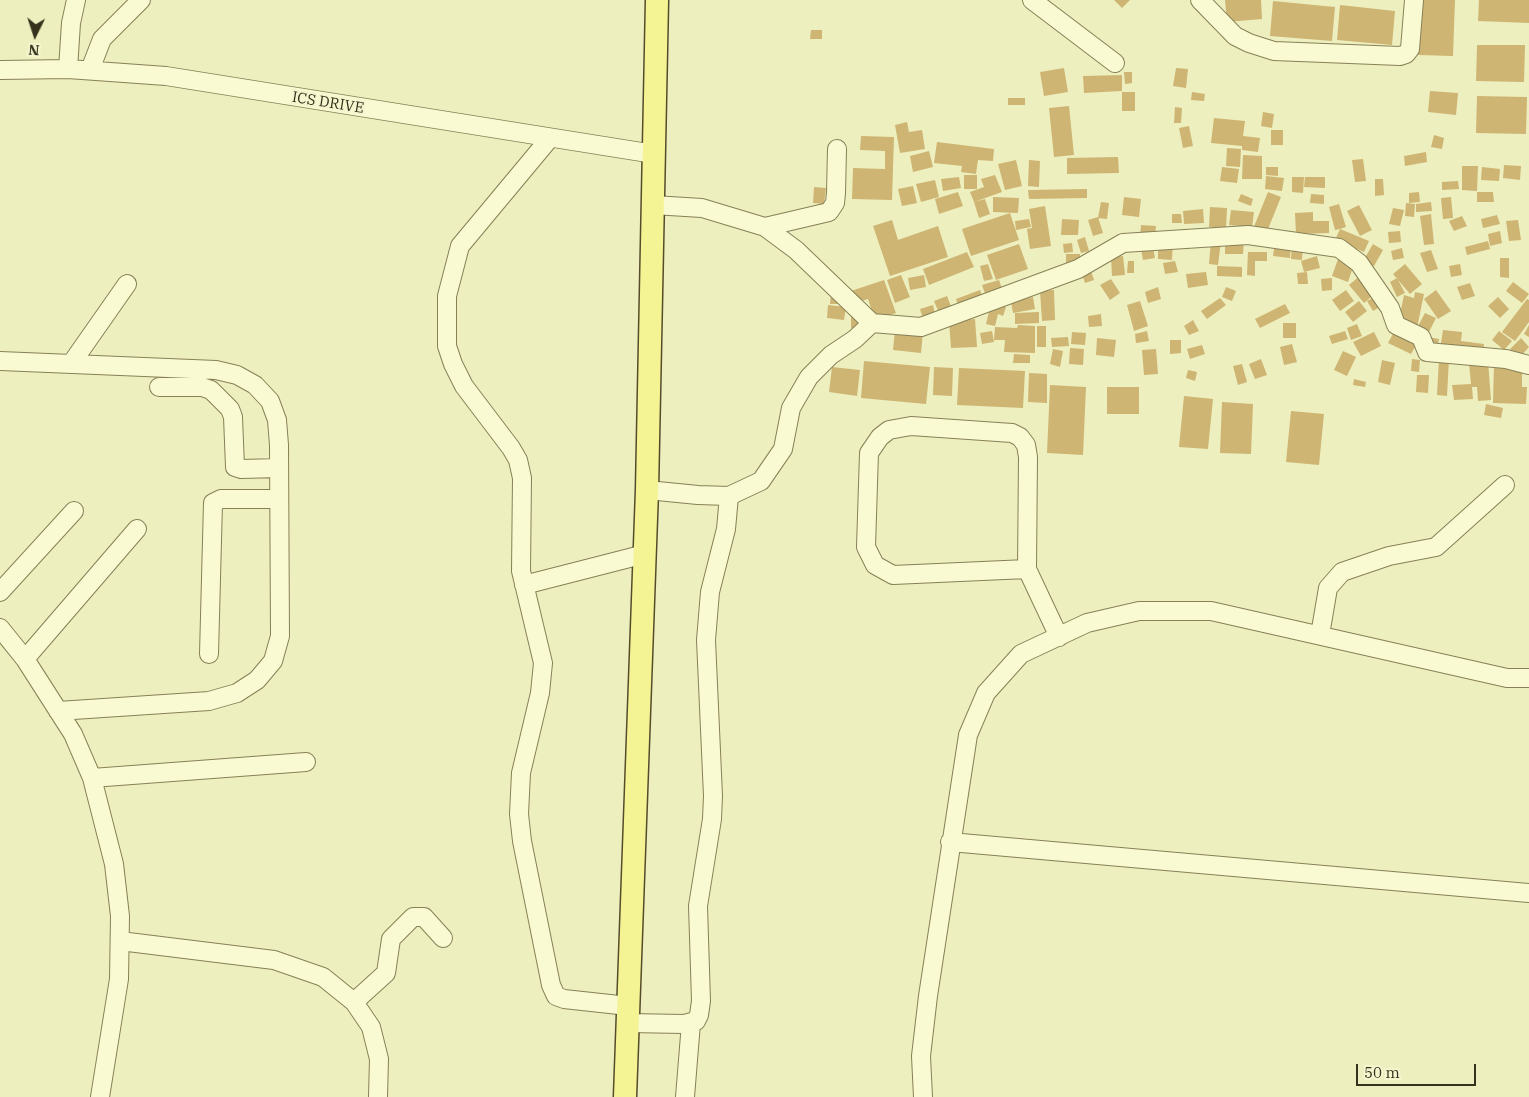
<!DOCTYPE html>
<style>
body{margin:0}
#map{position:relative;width:1529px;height:1097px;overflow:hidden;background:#eeefbe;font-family:"IBM Plex Serif",serif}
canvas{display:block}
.north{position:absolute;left:10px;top:10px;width:50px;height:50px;-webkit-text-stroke:4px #f5f6ce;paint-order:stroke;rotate:184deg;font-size:14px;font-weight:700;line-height:20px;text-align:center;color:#36311c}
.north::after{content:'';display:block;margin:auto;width:18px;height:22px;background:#36311c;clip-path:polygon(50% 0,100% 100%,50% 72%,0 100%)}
.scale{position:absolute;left:1356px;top:1064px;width:120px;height:22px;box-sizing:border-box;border:2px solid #36311c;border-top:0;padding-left:6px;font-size:15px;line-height:18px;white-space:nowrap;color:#36311c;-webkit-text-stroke:4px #f5f6ce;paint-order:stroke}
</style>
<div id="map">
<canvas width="1529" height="1097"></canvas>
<div class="north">N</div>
<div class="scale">50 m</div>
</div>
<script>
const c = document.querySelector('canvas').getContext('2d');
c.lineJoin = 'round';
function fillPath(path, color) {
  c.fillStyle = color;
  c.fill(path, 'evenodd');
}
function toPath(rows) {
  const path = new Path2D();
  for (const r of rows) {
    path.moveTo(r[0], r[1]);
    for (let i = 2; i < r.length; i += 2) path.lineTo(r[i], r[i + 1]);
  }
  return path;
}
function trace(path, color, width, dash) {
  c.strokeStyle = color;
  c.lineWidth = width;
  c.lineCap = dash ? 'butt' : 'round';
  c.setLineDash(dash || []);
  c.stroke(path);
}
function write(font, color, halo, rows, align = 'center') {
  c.font = font + ' "IBM Plex Serif",serif';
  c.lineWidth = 4.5;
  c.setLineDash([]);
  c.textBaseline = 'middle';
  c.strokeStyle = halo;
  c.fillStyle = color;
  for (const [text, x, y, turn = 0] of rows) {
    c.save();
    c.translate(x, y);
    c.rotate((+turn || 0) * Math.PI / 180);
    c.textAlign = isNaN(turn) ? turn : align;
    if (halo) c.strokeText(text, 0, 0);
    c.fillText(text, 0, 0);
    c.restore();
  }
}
fillPath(toPath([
 [1114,0,1130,0,1122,8],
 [1225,0,1261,0,1262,19,1227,22],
 [1420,0,1455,0,1453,56,1418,55],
 [1479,0,1529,0,1529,23,1478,21],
 [1273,1,1335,7,1332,41,1270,36],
 [1340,5,1395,11,1392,45,1337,40],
 [811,30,822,30,822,39,810,39],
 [1477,45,1525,45,1524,82,1476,81],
 [1064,68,1068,92,1044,96,1040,72],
 [1176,68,1188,69,1186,88,1173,86],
 [1124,72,1132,72,1132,83,1125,84],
 [1122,75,1122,91,1084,93,1083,76],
 [1430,91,1458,93,1456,115,1428,112],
 [1122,92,1135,92,1135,111,1122,111],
 [1192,92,1205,94,1204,101,1191,100],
 [1477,96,1527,97,1526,134,1476,133],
 [1008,98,1025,98,1025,105,1008,105],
 [1069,106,1074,155,1054,157,1049,108],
 [1175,107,1182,108,1181,123,1174,123],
 [1263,112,1274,114,1272,128,1261,126],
 [1214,118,1245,121,1243,136,1260,138,1258,152,1242,150,1242,146,1211,143],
 [907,122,909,132,922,130,925,149,900,153,895,125],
 [1189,126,1193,146,1183,148,1179,128],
 [1271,130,1283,130,1283,145,1271,145],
 [1434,135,1444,138,1442,149,1431,147],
 [861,136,894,137,892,200,852,199,853,168,885,169,885,151,860,150],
 [937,142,994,149,993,161,978,160,976,174,961,172,962,166,934,163],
 [1227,148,1241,149,1240,167,1226,166],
 [929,151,933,167,913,172,910,156],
 [1426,152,1427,162,1405,166,1404,156],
 [1243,155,1262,156,1262,179,1242,179],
 [1118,157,1119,173,1067,174,1067,158],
 [1363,159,1366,181,1355,182,1352,160],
 [1016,160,1022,186,1005,190,998,164],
 [1029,160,1040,161,1039,187,1028,186],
 [1504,165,1521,166,1520,180,1503,178],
 [1462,166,1478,166,1477,191,1462,190],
 [1222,167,1239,169,1237,183,1220,181],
 [1266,167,1278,167,1278,176,1266,175],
 [1482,167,1500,169,1499,181,1481,180],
 [964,175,977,175,977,189,964,189],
 [995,175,1002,192,974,202,970,192,984,187,981,179],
 [1266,176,1284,178,1282,191,1265,189],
 [959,177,961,188,943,191,941,179],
 [1292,177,1304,177,1303,193,1292,192],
 [1305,177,1325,177,1325,188,1304,187],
 [1375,179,1383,179,1384,195,1375,196],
 [935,180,939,197,921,202,916,184],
 [1458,181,1459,189,1442,190,1442,182],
 [913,186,917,203,902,206,898,189],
 [814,187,826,188,824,204,813,203],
 [1087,189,1087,198,1029,199,1028,190],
 [958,192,963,206,939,214,935,199],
 [1268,192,1281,197,1266,234,1253,229],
 [1419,192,1420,202,1409,203,1409,193],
 [1477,192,1493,192,1494,202,1477,202],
 [1241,194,1253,199,1251,206,1238,201],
 [1311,194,1324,195,1324,204,1310,203],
 [993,197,1019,198,1018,213,993,212],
 [1124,197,1141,199,1139,217,1122,215],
 [1451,197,1453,218,1443,219,1441,198],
 [985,199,990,214,979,218,974,202],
 [1101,202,1109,203,1107,219,1098,218],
 [1431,202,1432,211,1416,212,1416,204],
 [1406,203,1415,204,1414,217,1405,216],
 [1339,204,1346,227,1340,229,1369,241,1364,252,1335,240,1340,229,1335,230,1329,207],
 [1359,205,1372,230,1360,236,1347,211],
 [1045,206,1051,246,1030,249,1027,229,1032,228,1029,209],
 [1210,207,1227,208,1226,228,1209,227],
 [1393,208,1404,210,1400,226,1389,224],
 [1203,209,1204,223,1184,224,1183,211],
 [1231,210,1254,212,1252,227,1229,225],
 [1313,212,1313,221,1329,221,1329,233,1296,234,1295,213],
 [1010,213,1019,240,971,256,962,229],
 [1172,214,1181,214,1182,223,1172,223],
 [1431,214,1434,244,1424,245,1420,216],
 [1497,215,1500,224,1483,228,1481,219],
 [1462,216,1467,226,1454,231,1449,221],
 [1098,217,1103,233,1093,236,1088,220],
 [1029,219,1031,227,1016,230,1015,221],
 [1062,219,1079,220,1078,235,1061,235],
 [892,220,898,240,938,226,948,257,890,276,873,226],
 [1518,220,1521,240,1509,241,1506,221],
 [1141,225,1156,226,1155,238,1140,237],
 [1400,231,1401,242,1389,243,1388,232],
 [1500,231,1502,243,1490,246,1488,234],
 [1085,237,1089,251,1081,253,1077,240],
 [1211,240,1221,241,1218,265,1209,264],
 [1225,241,1244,241,1243,254,1225,254],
 [1488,241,1490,249,1467,255,1465,247],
 [1158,242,1173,242,1172,260,1158,259],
 [1275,242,1291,244,1290,258,1273,256],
 [1072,243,1073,252,1064,253,1063,244],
 [1019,244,1028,269,996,280,987,255],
 [1292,244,1303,245,1302,260,1291,259],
 [1373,244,1383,250,1374,266,1363,261],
 [1153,247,1155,258,1143,260,1141,249],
 [1402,248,1404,258,1393,260,1391,251],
 [1431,250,1438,269,1427,272,1420,253],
 [967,252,974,267,929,285,923,269],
 [1248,252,1267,252,1267,261,1255,261,1255,276,1247,275],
 [1066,254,1080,254,1080,265,1066,265],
 [1123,256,1125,275,1112,276,1111,257],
 [1317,256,1320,268,1304,272,1301,261],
 [1500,258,1509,258,1509,278,1500,277],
 [1338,259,1354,264,1348,282,1332,276],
 [1128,261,1134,261,1134,273,1127,273],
 [1175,261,1178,272,1165,274,1163,263],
 [988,264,993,279,984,281,980,266],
 [1405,264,1422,284,1410,294,1393,274],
 [1460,264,1462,275,1451,277,1449,266],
 [1217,266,1242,267,1242,277,1217,276],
 [1090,268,1094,280,1085,283,1081,271],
 [1206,272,1208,285,1188,288,1186,274],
 [1307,272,1308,284,1298,284,1297,273],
 [1362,274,1377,292,1364,303,1349,285],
 [901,275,910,297,895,303,887,280],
 [924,275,926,287,910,290,908,278],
 [1332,278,1332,290,1322,291,1321,279],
 [1397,278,1405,293,1397,297,1390,282],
 [1111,279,1120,293,1110,300,1100,285],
 [884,280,896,313,875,320,868,299,855,303,851,291],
 [999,280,1004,294,987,299,982,285],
 [1513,282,1529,294,1522,303,1506,291],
 [1470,283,1475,296,1462,300,1457,287],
 [1158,287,1161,299,1148,303,1145,292],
 [1226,287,1236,291,1232,301,1222,297],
 [980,290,983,299,959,307,956,299],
 [1054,290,1055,320,1042,321,1040,291],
 [1346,290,1354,301,1340,311,1332,300],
 [1436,290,1451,311,1438,319,1424,299],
 [1415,292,1424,294,1417,328,1398,324,1404,295,1414,298],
 [831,293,840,304,830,304],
 [1378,295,1383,305,1373,311,1367,301],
 [947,296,954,314,941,318,934,301],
 [1033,297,1035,309,1013,313,1011,302],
 [1498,297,1509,309,1500,318,1488,306],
 [1220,298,1226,305,1207,319,1201,311],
 [1527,299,1529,300,1529,322,1515,341,1502,332],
 [1140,301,1148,326,1134,331,1127,305],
 [1359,301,1367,311,1353,322,1345,312],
 [991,304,1006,307,1003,316,998,314,995,326,986,324],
 [1285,304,1290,313,1260,328,1255,319],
 [828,305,846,307,844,320,827,318],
 [933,305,936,318,924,322,920,309],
 [1039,312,1039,323,1015,324,1015,313],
 [1425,313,1436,318,1429,332,1418,326],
 [851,314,862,314,861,329,851,328],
 [1101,314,1102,326,1089,327,1088,316],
 [975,319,977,347,951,348,949,321],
 [1193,320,1199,331,1189,335,1184,326],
 [1283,323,1296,323,1296,338,1283,338],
 [1357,324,1362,336,1351,340,1347,328],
 [1018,325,1035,326,1035,353,1004,352,1005,340,994,340,995,327,1017,328],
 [1529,325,1529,337,1524,334],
 [1037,326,1046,326,1046,347,1037,347],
 [1396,328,1419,340,1411,354,1388,343],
 [895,329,923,332,921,353,893,350],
 [1443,330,1462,332,1461,341,1484,344,1483,355,1440,350],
 [992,331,994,342,982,344,980,333],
 [1147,331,1149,341,1136,343,1135,334],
 [1345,331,1348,339,1332,344,1329,336],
 [1499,331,1512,341,1504,350,1492,340],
 [1072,332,1086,333,1085,345,1071,344],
 [1374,332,1381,346,1361,356,1353,342],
 [1068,337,1069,346,1052,347,1051,338],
 [1428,337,1439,339,1437,349,1426,346],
 [1097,338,1116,340,1114,357,1096,355],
 [1521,338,1529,347,1519,358,1510,349],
 [1170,340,1181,340,1181,353,1170,354],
 [1292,344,1297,362,1284,365,1280,347],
 [1202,345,1205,354,1190,359,1187,349],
 [1070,348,1084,349,1083,365,1069,364],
 [1053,349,1063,351,1060,367,1050,364],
 [1156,349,1158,374,1144,375,1142,350],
 [1343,351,1356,357,1347,376,1334,370],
 [1014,354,1030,355,1030,363,1013,363],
 [1261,359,1267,375,1255,379,1249,364],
 [1412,359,1420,360,1419,372,1411,371],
 [1439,359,1449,359,1447,396,1437,395],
 [1382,360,1395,363,1390,385,1378,382],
 [864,361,930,367,926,404,861,398],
 [1488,361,1491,400,1478,401,1477,387,1472,387,1473,399,1454,400,1452,385,1471,384,1469,363],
 [1494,363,1522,364,1522,387,1527,387,1526,404,1493,403],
 [1242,364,1247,382,1238,385,1233,366],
 [832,367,860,370,857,396,829,392],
 [934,367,953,368,952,396,933,395],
 [959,368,1025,371,1023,408,957,405],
 [1188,370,1197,372,1195,381,1186,378],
 [1029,373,1047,374,1047,403,1028,402],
 [1417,375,1429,375,1428,393,1416,392],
 [1354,379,1366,382,1365,387,1353,385],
 [1050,385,1086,387,1083,455,1047,453],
 [1107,387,1139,387,1139,414,1107,414],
 [1184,396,1213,399,1208,449,1179,447],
 [1222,402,1253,404,1251,454,1220,453],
 [1486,404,1503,408,1501,418,1484,415],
 [1291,411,1324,414,1319,465,1286,462]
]), '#ceb573');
const minor = toPath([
 [1032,0,1115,63],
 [1200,0,1235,36,1249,43,1274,51,1400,56,1406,54,1410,49,1414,0],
 [68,69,71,23,76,0],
 [0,70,68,69,166,76,654,154],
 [90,70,102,39,141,0],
 [550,138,460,246,447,296,447,346,453,364,464,386,511,448,518,460,522,478,521,571,543,663,540,693,521,773,519,814,522,841,551,985,556,996,564,999,628,1006],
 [653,205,702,208,765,227,796,250,872,323],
 [765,227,829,212,835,203,836,193,837,149],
 [0,361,216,370,237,375,255,385,270,401,277,420,279,445,280,636,273,661,257,680,237,693,209,701,58,711],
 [71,364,127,284],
 [159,387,202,387,211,390,230,409,233,417,235,467,241,469,279,468],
 [647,490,698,495,729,496,761,481,783,449,791,408,809,377,831,355,855,339,872,323,921,327,1078,269,1123,243,1248,235,1339,248,1359,263,1390,308,1396,325,1421,337,1427,352,1506,359,1529,365],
 [1027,569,893,575,875,565,866,547,869,453,880,437,889,430,911,426,1012,433,1020,437,1026,445,1028,457,1027,569,1059,637],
 [524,585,645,554],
 [0,592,74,511],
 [0,628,25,659,73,734,92,778,114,864,120,916,119,979,100,1097],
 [1320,635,1328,588,1342,572,1389,556,1436,547,1505,485],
 [209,654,213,503,221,499,279,499],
 [25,659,137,529],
 [92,778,306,762],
 [950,842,1529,893],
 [120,941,274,960,323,977,354,1002,371,1027,379,1059,378,1097],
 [354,1002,386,973,391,939,413,917,424,917,443,938],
 [628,1023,684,1024,696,1021,699,1015,701,1001,698,906,712,819,713,796,706,640,710,592,726,529,729,496],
 [685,1097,691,1023],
 [923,1097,921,1056,928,996,968,735,986,693,1021,654,1087,623,1139,611,1211,611,1507,678,1529,678]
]);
const major = toPath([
 [625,1097,647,490,657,0]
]);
trace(minor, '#878057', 20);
trace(major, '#554c2b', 25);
trace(minor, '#f9f9d2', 18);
trace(major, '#f4f494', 22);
write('15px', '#36311c', '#f5f6ce', [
 ["ICS DRIVE",328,103,9]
]);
</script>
